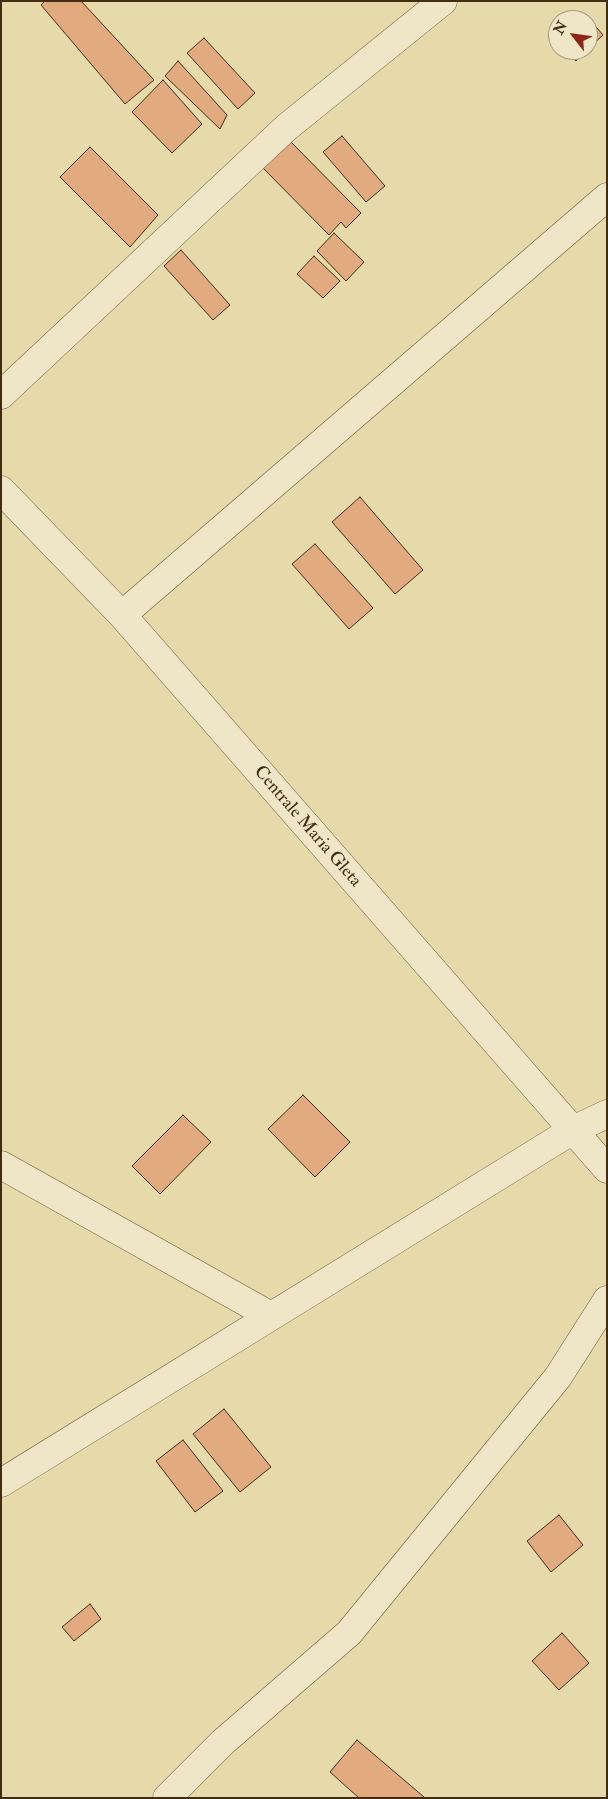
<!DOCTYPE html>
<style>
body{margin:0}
#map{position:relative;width:608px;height:1799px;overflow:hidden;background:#e6d9aa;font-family:"IM FELL Double Pica",serif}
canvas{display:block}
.frame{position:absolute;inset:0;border:2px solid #432d12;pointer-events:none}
.north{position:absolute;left:548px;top:10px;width:50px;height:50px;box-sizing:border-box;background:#efe6c8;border:1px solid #aa9c7f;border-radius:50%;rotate:300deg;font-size:14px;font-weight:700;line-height:20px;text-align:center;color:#432d12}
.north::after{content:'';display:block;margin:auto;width:18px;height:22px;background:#8f2418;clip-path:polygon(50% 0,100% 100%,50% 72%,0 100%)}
</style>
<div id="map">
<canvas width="608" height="1799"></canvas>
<div class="frame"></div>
<div class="north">N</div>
</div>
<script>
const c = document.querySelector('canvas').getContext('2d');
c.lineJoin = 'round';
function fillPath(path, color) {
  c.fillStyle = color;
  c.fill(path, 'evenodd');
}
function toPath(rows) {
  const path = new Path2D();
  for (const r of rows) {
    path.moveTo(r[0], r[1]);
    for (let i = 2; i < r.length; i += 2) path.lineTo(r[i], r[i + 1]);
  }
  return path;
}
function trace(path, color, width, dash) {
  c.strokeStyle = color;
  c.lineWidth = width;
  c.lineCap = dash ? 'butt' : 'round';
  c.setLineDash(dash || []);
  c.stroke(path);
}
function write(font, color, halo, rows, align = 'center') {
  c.font = font + ' "IM FELL Double Pica",serif';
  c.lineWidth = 5;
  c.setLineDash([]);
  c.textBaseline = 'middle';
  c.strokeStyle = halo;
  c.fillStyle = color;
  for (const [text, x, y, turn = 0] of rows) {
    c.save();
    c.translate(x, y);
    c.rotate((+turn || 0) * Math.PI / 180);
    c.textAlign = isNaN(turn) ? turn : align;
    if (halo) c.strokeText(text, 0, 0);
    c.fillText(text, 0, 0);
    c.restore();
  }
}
const building = toPath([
 [45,1,81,1,154,80,125,104,41,5,45,1],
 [591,21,603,35,588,49,588,23,591,21],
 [204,38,255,93,238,109,187,53,204,38],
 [564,50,587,50,576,61,564,50],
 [178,61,227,115,220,129,165,76,178,61],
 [163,80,202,124,172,153,132,112,163,80],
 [342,136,385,186,366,202,323,152,342,136],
 [289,140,361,213,346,228,341,222,329,235,262,167,289,140],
 [90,147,158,215,130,247,60,177,90,147],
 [334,233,364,262,346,281,317,251,334,233],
 [181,250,230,305,213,320,164,266,181,250],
 [314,256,340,281,323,298,297,274,314,256],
 [360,497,423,570,395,594,332,522,360,497],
 [315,544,373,608,349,629,292,564,315,544],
 [303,1095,350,1142,315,1177,268,1129,303,1095],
 [183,1115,211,1142,160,1194,132,1166,183,1115],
 [224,1409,271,1467,240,1492,193,1434,224,1409],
 [183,1440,223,1491,195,1512,156,1461,183,1440],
 [559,1515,583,1545,551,1572,527,1541,559,1515],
 [90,1604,101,1619,74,1641,62,1627,90,1604],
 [562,1633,589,1663,559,1690,532,1661,562,1633],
 [357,1740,424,1797,424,1798,359,1798,330,1772,357,1740]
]);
fillPath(building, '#e1ab7f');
trace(building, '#432d12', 1);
const minor = toPath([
 [1,395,287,127,443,1],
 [1,490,122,615,607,1169],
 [122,615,607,197],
 [1,1165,271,1316],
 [1,1483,573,1130,607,1114],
 [167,1798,223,1742,349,1633,558,1377,607,1300]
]);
trace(minor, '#6c5838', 29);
trace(minor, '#efe6c8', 28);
write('18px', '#432d12', '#efe6c8', [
 ["Centrale Maria Gleta",307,827,49]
]);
</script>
